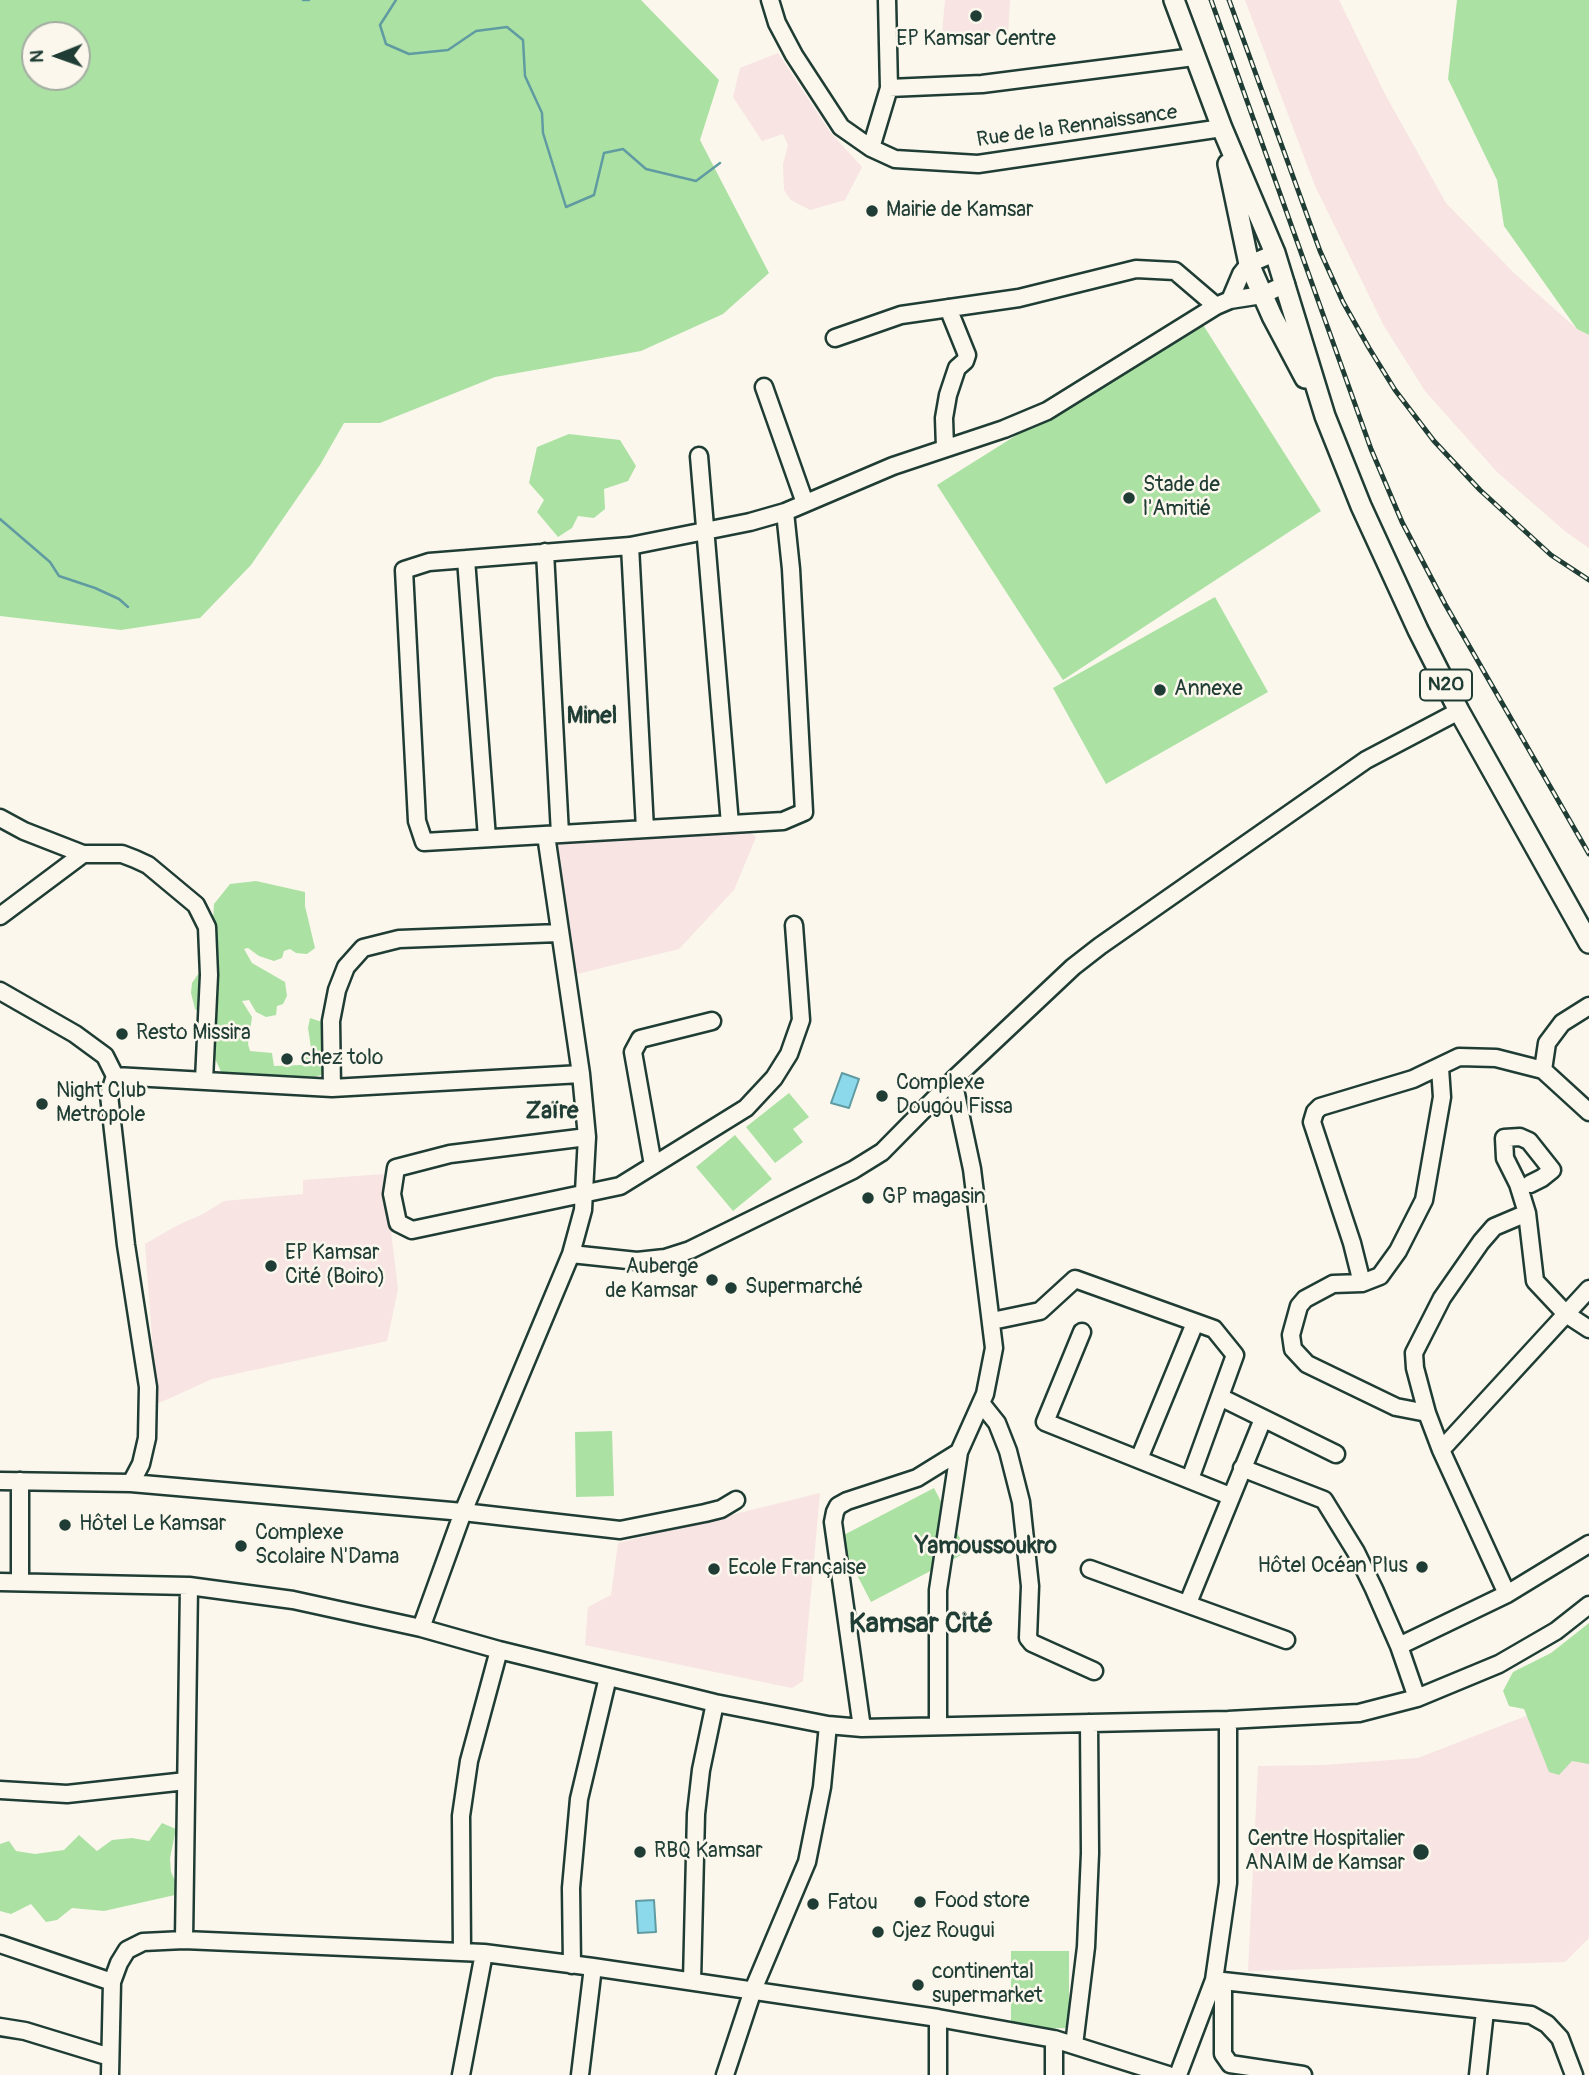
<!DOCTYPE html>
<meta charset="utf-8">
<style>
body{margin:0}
#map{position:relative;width:1589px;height:2075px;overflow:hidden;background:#fbf7ec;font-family:Pangolin,sans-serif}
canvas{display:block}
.north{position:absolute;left:21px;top:21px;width:70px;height:70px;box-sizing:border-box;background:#fbf7ec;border:2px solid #a3ada2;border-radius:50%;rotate:269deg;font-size:19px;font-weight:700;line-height:28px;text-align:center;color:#1f3d34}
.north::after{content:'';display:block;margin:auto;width:24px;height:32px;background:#1f3d34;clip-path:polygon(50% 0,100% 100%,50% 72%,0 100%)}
</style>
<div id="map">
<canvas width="1589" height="2075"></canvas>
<div class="north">N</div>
</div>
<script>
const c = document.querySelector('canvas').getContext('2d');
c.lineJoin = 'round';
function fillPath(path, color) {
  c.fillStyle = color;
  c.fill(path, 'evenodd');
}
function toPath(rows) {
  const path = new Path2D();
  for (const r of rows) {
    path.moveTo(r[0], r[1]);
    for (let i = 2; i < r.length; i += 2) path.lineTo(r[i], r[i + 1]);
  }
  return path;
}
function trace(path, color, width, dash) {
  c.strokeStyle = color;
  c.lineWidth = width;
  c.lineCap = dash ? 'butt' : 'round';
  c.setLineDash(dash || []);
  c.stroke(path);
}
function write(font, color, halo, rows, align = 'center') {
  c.font = font + ' Pangolin,sans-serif';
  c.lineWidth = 5;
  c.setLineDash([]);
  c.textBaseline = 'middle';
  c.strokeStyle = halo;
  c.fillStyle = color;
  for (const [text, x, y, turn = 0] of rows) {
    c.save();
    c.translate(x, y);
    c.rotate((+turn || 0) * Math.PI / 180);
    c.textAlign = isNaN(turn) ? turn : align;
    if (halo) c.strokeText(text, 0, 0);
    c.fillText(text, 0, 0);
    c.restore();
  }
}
fillPath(toPath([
 [945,0,1010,0,1008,35,942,33],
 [1245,0,1339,0,1386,96,1446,203,1514,273,1577,329,1589,335,1589,548,1566,532,1497,472,1425,391,1384,326,1315,186],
 [778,53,830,132,862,167,845,200,810,210,791,200,784,190,783,164,788,145,783,134,762,141,733,97,740,68],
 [730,819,756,837,734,890,679,949,569,976,554,838],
 [384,1174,398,1289,387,1341,212,1379,157,1404,145,1244,176,1226,203,1214,224,1201,303,1194,303,1180],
 [820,1493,803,1681,792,1688,585,1645,588,1607,611,1595,618,1543],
 [1544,1709,1589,1754,1589,1938,1565,1962,1248,1971,1258,1766,1324,1765,1418,1758]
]), '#f7e4e3');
fillPath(toPath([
 [0,0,641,0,719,80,700,140,769,273,723,314,641,351,495,377,380,423,344,423,320,465,251,565,200,618,121,630,0,616],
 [35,35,77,35,77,77,35,77],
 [1457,0,1589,0,1589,335,1577,329,1504,226,1497,180,1448,79],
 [1200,320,1321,511,1063,680,937,485],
 [569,434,620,440,636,466,628,481,604,489,605,509,594,518,578,516,572,528,558,537,537,512,544,500,529,483,537,447],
 [1215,597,1268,692,1106,784,1053,688],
 [256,881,305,892,305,906,315,948,307,954,296,953,290,949,284,951,282,958,274,961,259,956,248,948,244,949,252,963,285,982,287,996,283,1004,277,1006,276,1015,266,1017,256,1012,249,1000,242,1001,252,1017,248,1044,250,1051,272,1053,274,1066,302,1065,311,1048,308,1028,310,1018,322,1022,326,1068,324,1074,315,1077,312,1082,249,1075,224,1078,210,1048,204,1016,195,1009,191,993,192,983,211,955,214,904,230,884],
 [789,1093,809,1117,793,1129,803,1142,775,1163,746,1127],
 [735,1135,772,1179,733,1211,696,1167],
 [612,1431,614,1496,576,1497,575,1432],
 [934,1488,967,1552,871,1602,838,1538],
 [1589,1623,1589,1764,1572,1761,1559,1775,1549,1772,1524,1709,1509,1706,1503,1691,1513,1672,1551,1653],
 [162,1823,176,1829,170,1858,171,1872,177,1885,175,1895,104,1911,72,1908,57,1920,46,1922,31,1904,11,1914,0,1911,0,1844,9,1841,16,1851,35,1854,64,1850,79,1835,97,1851,112,1840,132,1838,149,1841],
 [1011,1951,1069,1951,1069,2028,1011,2029]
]), '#ace1a4');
const water = toPath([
 [842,1073,859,1079,849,1108,831,1103,842,1073],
 [654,1900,656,1932,638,1933,636,1901,654,1900]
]);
fillPath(water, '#8cd9ec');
trace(water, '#609ba2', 2);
trace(toPath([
 [303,0,309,0],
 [396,0,380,25,386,44,409,54,448,50,476,31,507,27,523,40,525,76,542,113,543,133,566,207,594,195,604,153,623,149,646,169,696,181,720,163],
 [0,519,50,562,59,576,95,588,119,599,128,607]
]), '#609ba2', 2.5);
const minor = toPath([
 [770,0,777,23,794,55,841,127,871,148,895,159,978,164,1222,128],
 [889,88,982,84,1194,57],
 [871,148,889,88,887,0],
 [1230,300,1241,274,1249,264,1275,253],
 [835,338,901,315,1019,298,1136,269,1175,271,1216,306],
 [764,387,805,503],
 [945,448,944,418,948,395,957,368,965,361,967,355,948,308],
 [699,456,730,824],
 [785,512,791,569,804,812,783,821,424,842,417,821,404,570,429,562,630,546,750,522,785,512,893,466,1004,429,1047,411,1216,306,1230,300,1262,295,1286,284],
 [630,546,645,829],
 [545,552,560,834],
 [466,559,487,838],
 [0,818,24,831,83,854,122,854,135,859,148,865,196,905,207,927,209,975,204,1080],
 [0,916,83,854],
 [0,991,75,1034,105,1056,115,1076],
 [1543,1070,1547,1043,1562,1023,1589,1006],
 [332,1088,331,1021,337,990,346,967,363,948,399,939,559,933],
 [587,1137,450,1154,396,1168,392,1194,398,1223,412,1230,620,1186,746,1108,774,1078,789,1054,801,1020,794,925],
 [653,1165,633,1052,640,1039,712,1021],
 [1530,1184,1542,1178,1552,1170,1529,1141,1520,1137,1504,1138,1505,1158,1518,1184,1527,1213,1535,1281,1566,1314,1589,1329],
 [571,1254,637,1261,665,1258,690,1250,853,1170,882,1152,953,1080,1073,967,1100,946,1366,760,1459,711],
 [1362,1283,1352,1243,1312,1122,1315,1112,1320,1107,1413,1079,1459,1057,1496,1058,1543,1070,1589,1112],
 [992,1321,1040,1311,1075,1279,1214,1329,1235,1355,1190,1479],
 [1082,1332,1045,1422,1230,1496],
 [1220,1397,1336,1454],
 [981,1403,997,1423,1008,1451,1021,1502,1030,1586,1028,1638,1032,1643,1094,1671],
 [1427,1413,1396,1407,1307,1364,1293,1349,1291,1335,1299,1306,1305,1299,1333,1284,1362,1283,1380,1276,1398,1251,1424,1200,1442,1097,1440,1068],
 [1441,1450,1589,1289],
 [1139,1459,1195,1323],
 [1242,1468,1324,1500,1356,1552,1374,1589,1399,1646,1417,1698],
 [0,1481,131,1483,463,1512,620,1530,705,1513,721,1509,736,1500],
 [131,1483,141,1464,147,1438,148,1387,126,1245,109,1095,115,1076,332,1088,581,1074],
 [1090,1569,1286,1640],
 [0,1582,189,1586,293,1600,421,1628,499,1650,715,1703,828,1725,862,1728,1228,1720,1359,1713,1417,1698,1499,1664,1556,1631,1589,1605],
 [20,1582,20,1481],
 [1507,1594,1441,1450,1427,1413,1415,1368,1414,1353,1442,1298,1481,1242,1494,1227,1527,1213],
 [1188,1603,1263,1419],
 [421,1628,463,1512,571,1254,583,1210,587,1137,581,1074,546,835],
 [1399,1646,1507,1594,1589,1544],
 [938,1725,938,1590,959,1452],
 [862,1728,833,1522,835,1512,838,1506,847,1501,917,1478,959,1452,985,1394,994,1348,972,1169,953,1080],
 [0,1790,67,1794,186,1781],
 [184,1940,189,1586],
 [0,1944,112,1982],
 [462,1952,461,1816,469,1761,499,1650],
 [572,1965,571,1888,579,1799,608,1677],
 [1214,1980,1531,2015,1547,2024,1560,2038,1574,2075],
 [692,1981,696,1814,701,1770,715,1703],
 [1223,1981,1223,2054,1230,2064,1303,2075],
 [938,2018,938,2075],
 [0,2027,25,2031,110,2057],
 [1074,2045,1086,1947,1090,1853,1089,1723],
 [110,2075,112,1982,119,1963,127,1950,143,1942,184,1940,484,1953,593,1967,938,2018,1054,2039,1168,2075],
 [461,2075,484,1953],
 [580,2075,593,1967],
 [725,2075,753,1990,807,1862,822,1787,828,1725],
 [1054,2075,1054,2039],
 [1178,2075,1214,1980,1228,1883,1228,1720],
 [1478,2075,1485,2011]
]);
const major = toPath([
 [1174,0,1222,128,1275,253,1325,416,1361,506,1418,630,1459,711,1589,943],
 [1228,164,1249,264,1272,316,1305,378]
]);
trace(minor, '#1f3d34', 21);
trace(major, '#1f3d34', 24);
trace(minor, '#fbf7ec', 16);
trace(major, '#fbf7ec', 19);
const rail = toPath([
 [1211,0,1371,449,1402,522,1445,604,1589,854],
 [1229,0,1320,251,1343,302,1369,348,1395,390,1434,441,1480,490,1551,555,1589,580]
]);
trace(rail, '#1f3d34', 5);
trace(rail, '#fbf7ec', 2.5, [8]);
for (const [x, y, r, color] of [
 [976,16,7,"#1f3d34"],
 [872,211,7,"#1f3d34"],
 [1129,498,7,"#1f3d34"],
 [1160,690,7,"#1f3d34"],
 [122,1034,7,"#1f3d34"],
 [287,1059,7,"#1f3d34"],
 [882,1096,7,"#1f3d34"],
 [42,1104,7,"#1f3d34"],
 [868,1198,7,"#1f3d34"],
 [271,1266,7,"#1f3d34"],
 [712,1280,7,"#1f3d34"],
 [731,1288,7,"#1f3d34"],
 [65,1525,7,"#1f3d34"],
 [241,1546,7,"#1f3d34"],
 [1422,1567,7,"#1f3d34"],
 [714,1569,7,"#1f3d34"],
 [640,1852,7,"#1f3d34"],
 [1421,1852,9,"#1f3d34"],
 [920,1902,7,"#1f3d34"],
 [813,1904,7,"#1f3d34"],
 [878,1932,7,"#1f3d34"],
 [918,1985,7,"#1f3d34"]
]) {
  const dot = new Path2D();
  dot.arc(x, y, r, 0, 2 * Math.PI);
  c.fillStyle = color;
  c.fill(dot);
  trace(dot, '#fbf7ec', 2.5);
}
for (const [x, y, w] of [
 [1446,685,52]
]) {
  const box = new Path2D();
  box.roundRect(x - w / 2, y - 15.5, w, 31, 5);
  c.fillStyle = '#fbf7ec';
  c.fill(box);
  trace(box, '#1f3d34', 2);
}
write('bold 19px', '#1f3d34', null, [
 ["N20",1446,685]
]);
write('21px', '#1f3d34', '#fbf7ec', [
 ["EP Kamsar Centre",976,40,"center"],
 ["Mairie de Kamsar",886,211],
 ["Stade de",1143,486],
 ["l'Amitié",1143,510],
 ["Annexe",1174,690],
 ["Resto Missira",136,1034],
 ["chez tolo",301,1059],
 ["Complexe",896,1084],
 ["Dougou Fissa",896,1108],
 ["Night Club",56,1092],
 ["Metropole",56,1116],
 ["GP magasin",882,1198],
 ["EP Kamsar",285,1254],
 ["Cité (Boiro)",285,1278],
 ["Auberge",698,1268,"right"],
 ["de Kamsar",698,1292,"right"],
 ["Supermarché",745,1288],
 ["Hôtel Le Kamsar",79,1525],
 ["Complexe",255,1534],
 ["Scolaire N'Dama",255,1558],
 ["Hôtel Océan Plus",1408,1567,"right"],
 ["Ecole Française",728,1569],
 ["Centre Hospitalier",1405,1840,"right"],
 ["ANAIM de Kamsar",1405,1864,"right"],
 ["RBQ Kamsar",654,1852],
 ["Food store",934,1902],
 ["Fatou",827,1904],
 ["Cjez Rougui",892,1932],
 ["continental",932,1973],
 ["supermarket",932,1997]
], 'left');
write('21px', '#1f3d34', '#fbf7ec', [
 ["Rue de la Rennaissance",1077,127,-8]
]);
write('bold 23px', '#1f3d34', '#fbf7ec', [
 ["Minel",592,717],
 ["Zaïre",552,1112],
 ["Yamoussoukro",986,1547]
]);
write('bold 28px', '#1f3d34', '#fbf7ec', [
 ["Kamsar Cité",921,1625]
]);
</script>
